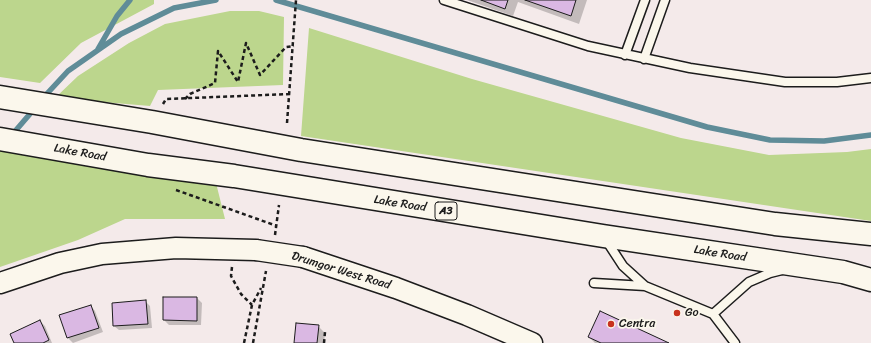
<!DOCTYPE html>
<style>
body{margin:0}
canvas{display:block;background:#f4eaea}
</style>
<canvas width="871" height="343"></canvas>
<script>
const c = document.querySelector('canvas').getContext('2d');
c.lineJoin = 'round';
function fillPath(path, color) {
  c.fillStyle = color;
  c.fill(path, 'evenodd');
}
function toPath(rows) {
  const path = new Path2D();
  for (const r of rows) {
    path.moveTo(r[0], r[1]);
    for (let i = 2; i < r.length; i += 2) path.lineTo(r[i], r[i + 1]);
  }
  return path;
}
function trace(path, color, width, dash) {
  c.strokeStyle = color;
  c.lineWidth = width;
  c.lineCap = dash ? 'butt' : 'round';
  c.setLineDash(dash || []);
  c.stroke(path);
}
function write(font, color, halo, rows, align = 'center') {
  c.font = font + ' Sriracha,sans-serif';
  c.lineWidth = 3.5;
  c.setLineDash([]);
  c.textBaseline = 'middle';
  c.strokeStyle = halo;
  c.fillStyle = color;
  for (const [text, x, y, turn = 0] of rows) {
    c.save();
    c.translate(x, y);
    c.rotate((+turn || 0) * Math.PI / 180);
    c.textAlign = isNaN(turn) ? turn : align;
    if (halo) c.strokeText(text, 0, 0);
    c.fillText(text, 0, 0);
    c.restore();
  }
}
fillPath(toPath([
 [0,0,154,0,154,4,81,43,40,83,0,77],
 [230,11,259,11,284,17,283,85,158,90,150,106,55,98,78,76,129,43,165,24],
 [309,28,472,79,681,138,769,155,847,152,871,149,871,221,301,136],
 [0,149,216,183,225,219,125,219,78,240,0,267]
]), '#bcd68d');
fillPath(toPath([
 [467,0,587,0,579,24,518,2,513,16],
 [197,298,202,303,201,325,169,325,164,320],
 [145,301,150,306,152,328,119,330,114,326],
 [91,306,95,311,103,332,73,343,68,338,61,316],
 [40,321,45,326,52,343,15,343],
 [318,326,325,333,324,343,295,343],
 [589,337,666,343,595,343]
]), '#0003');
trace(toPath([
 [276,0,707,127,770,140,824,141,871,135],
 [98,49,117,16,130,0],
 [43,98,68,71,121,34,174,8,216,0],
 [11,136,35,108]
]), '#5f8c98', 5.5);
const building = toPath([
 [481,0,508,0,505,9,481,0],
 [525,0,576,0,571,16,525,0],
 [163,297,197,297,197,321,163,320,163,297],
 [146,300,148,324,113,326,112,303,146,300],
 [91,305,99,328,67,338,59,315,91,305],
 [600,311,669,343,601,343,588,337,600,311],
 [40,320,49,340,43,343,14,343,10,334,40,320],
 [296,323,319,325,317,343,294,343,296,323]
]);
fillPath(building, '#dab8e3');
trace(building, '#1c1c1c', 1);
const service = toPath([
 [444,0,588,46,690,68,785,82,837,82,871,78],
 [625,55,645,0],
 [644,59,665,0],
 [606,240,623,266,645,286],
 [594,283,645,286,713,314,735,343],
 [713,314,749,282,770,273,782,270]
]);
const tertiary = toPath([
 [303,257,396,288,467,315,532,343],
 [0,283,60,263,102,254,176,248,256,250]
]);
const trunk = toPath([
 [0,97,152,122,301,150,775,224,871,234],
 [0,139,148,165,234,176,603,236,843,272,871,280]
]);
trace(service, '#1c1c1c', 11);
trace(tertiary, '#1c1c1c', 23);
trace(trunk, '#1c1c1c', 25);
trace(toPath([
 [185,99,190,94,215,83,218,51,238,82,246,43,260,75,286,47,294,46],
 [163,104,166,99,290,94],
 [287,123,296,0],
 [176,190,277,226],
 [275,235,279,205],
 [232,267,231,276,241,294,252,305],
 [244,343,252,305,261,288],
 [253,343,266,271],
 [324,343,325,332]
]), '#1c1c1c', 2.5, [4, 3]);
trace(service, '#fbf7ec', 8);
trace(tertiary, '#fbf7ec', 20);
trace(trunk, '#fbf7ec', 22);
const tertiaryBridge = toPath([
 [256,250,303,257]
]);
trace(tertiaryBridge, '#1c1c1c', 23, []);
trace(tertiaryBridge, '#fbf7ec', 20);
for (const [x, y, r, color] of [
 [677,313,4,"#c8321e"],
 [611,324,4,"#c8321e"]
]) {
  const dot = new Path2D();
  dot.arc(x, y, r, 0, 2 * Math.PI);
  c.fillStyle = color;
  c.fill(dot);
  trace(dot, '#fbf7ec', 1.5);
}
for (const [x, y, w] of [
 [446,211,22]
]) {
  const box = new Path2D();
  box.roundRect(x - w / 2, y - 9, w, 18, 3);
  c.fillStyle = '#fbf7ec';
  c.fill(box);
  trace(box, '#1c1c1c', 1);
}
write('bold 11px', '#1c1c1c', null, [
 ["A3",446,211]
]);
write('12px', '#1c1c1c', '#fbf7ec', [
 ["Lake Road",80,153,10],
 ["Lake Road",400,204,9],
 ["Lake Road",720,254,9],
 ["Drumgor West Road",341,271,17]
]);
write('12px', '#1c1c1c', '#fbf7ec', [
 ["Go",685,313],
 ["Centra",619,324]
], 'left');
</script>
